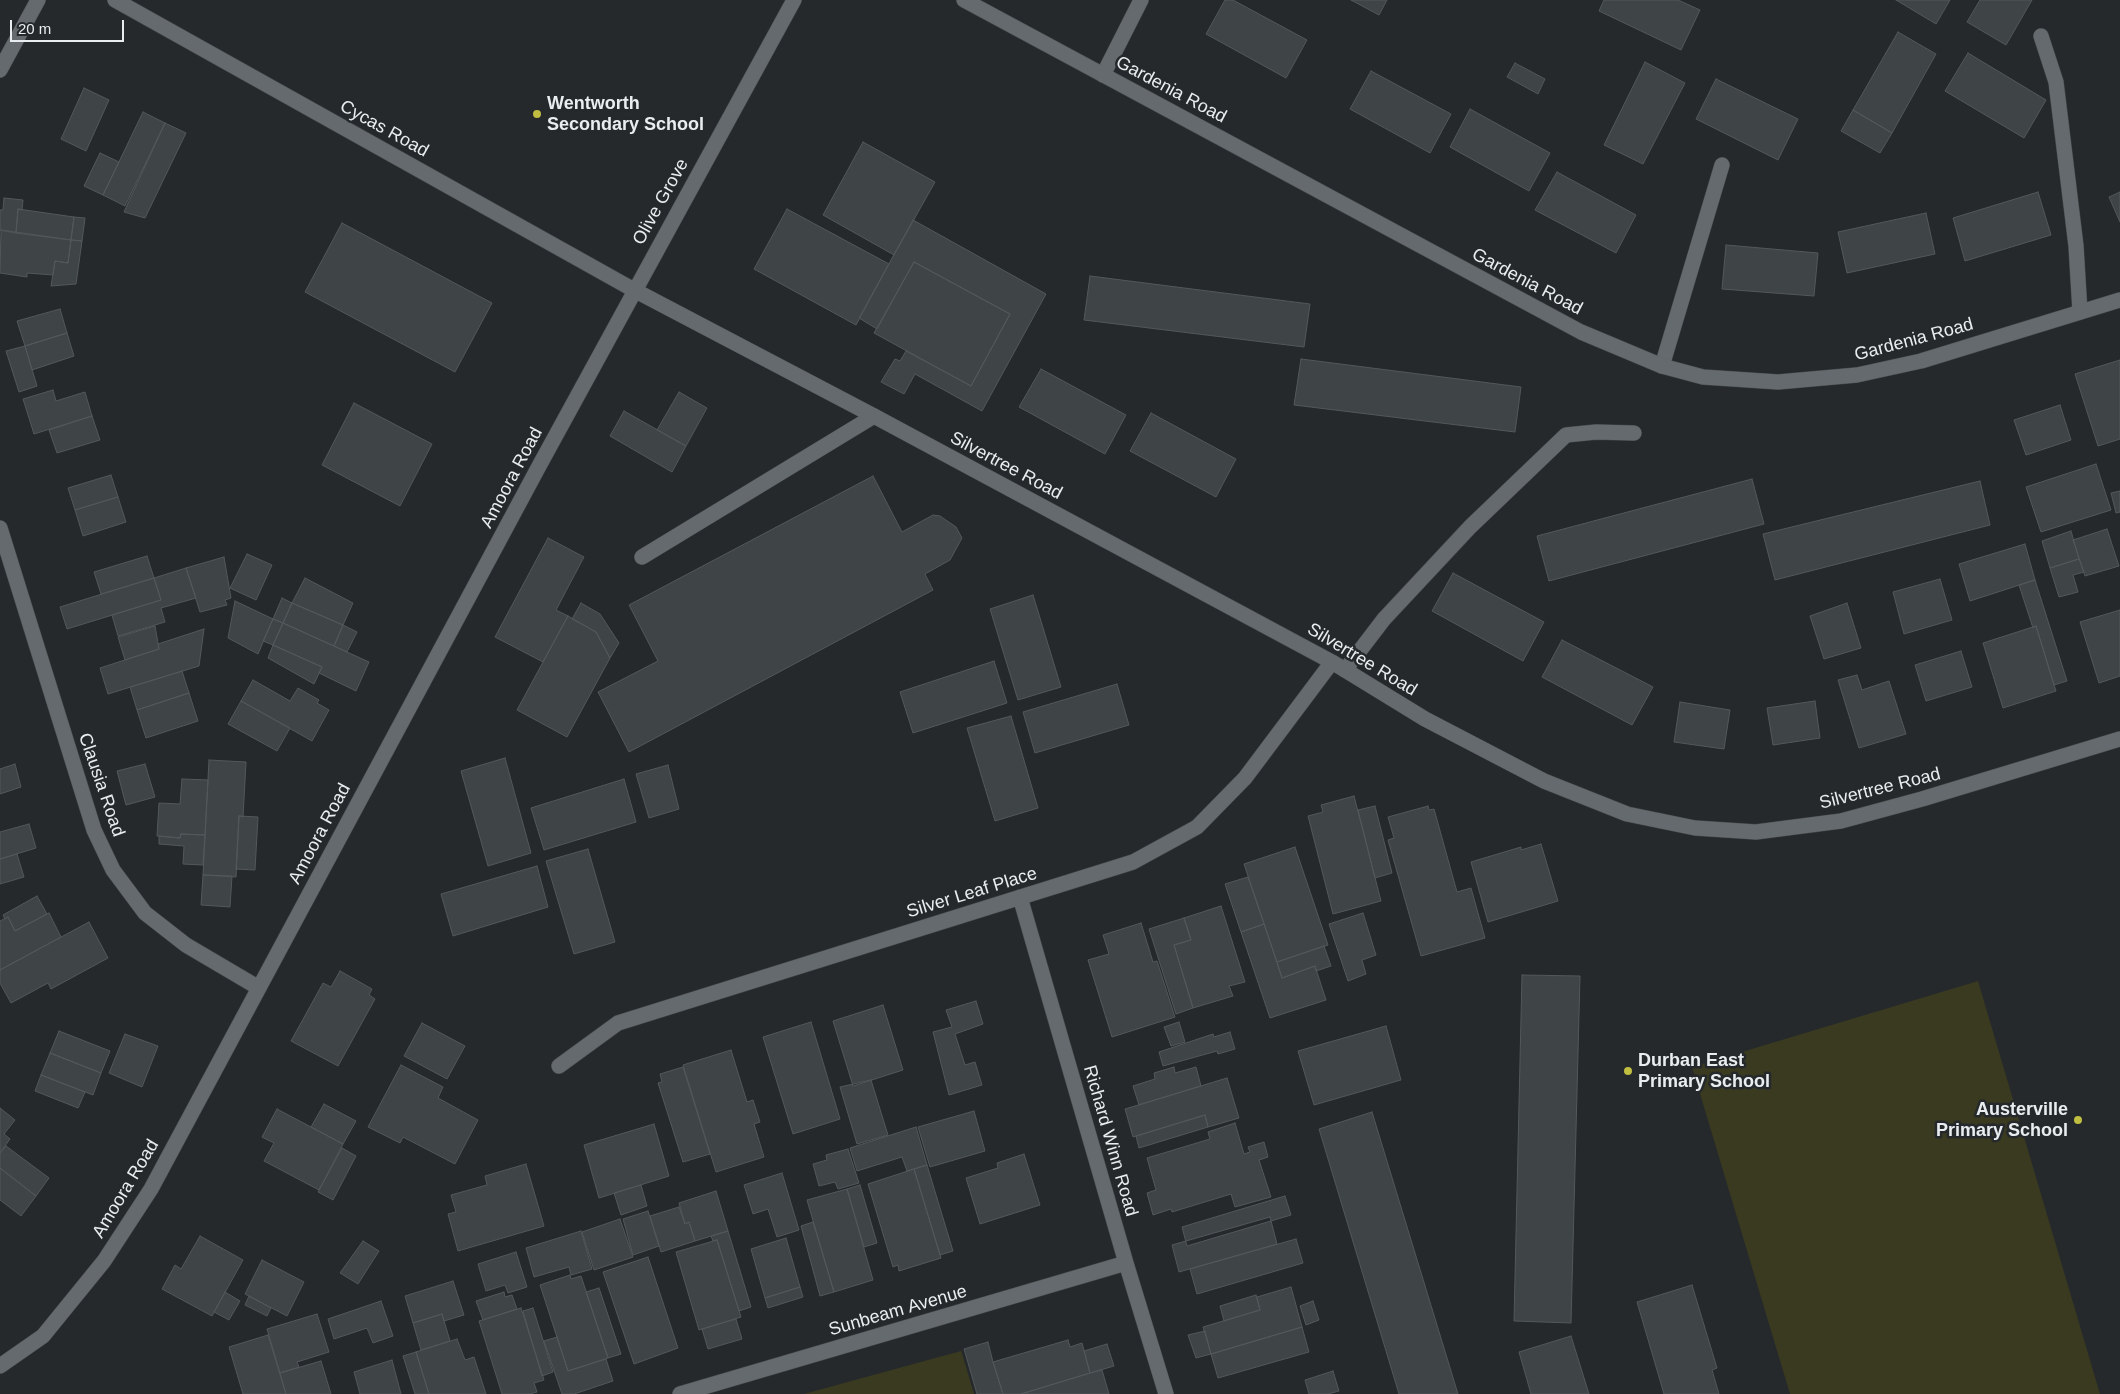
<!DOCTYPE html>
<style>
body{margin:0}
#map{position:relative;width:2120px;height:1394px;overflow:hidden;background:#25292c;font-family:Helvetica,sans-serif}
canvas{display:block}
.scale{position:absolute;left:10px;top:20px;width:114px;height:22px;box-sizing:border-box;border:2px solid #eaedef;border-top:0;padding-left:6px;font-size:15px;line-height:18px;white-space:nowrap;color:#eaedef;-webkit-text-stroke:4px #25292c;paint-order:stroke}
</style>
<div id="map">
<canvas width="2120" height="1394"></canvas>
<div class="scale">20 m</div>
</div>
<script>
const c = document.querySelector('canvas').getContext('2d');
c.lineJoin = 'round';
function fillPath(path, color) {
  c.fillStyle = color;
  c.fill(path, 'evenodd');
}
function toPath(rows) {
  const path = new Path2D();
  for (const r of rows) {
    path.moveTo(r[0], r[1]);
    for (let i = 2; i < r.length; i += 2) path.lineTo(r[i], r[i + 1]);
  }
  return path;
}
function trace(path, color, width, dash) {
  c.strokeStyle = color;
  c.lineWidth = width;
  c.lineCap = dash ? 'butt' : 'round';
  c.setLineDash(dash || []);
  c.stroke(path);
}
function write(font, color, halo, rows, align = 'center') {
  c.font = font + ' Helvetica,sans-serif';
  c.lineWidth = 5;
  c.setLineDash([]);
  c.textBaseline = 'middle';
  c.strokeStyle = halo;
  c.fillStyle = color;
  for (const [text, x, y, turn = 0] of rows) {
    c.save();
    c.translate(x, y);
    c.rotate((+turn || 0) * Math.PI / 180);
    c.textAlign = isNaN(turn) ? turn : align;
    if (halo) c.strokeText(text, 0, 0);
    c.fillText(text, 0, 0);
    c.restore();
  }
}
fillPath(toPath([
 [1978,981,2100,1394,1790,1394,1692,1067],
 [961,1350,974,1394,804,1394,961,1351]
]), '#3a3a20');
const building = toPath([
 [1225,0,1233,0,1307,40,1286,78,1206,34,1225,0],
 [1351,0,1387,0,1379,15,1351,0],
 [1604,0,1678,0,1700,10,1681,50,1599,11,1604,0],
 [1896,0,1950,0,1936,24,1896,0],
 [1980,0,2032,0,2006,45,1967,22,1980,0],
 [1898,32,1936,54,1892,133,1853,110,1898,32],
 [1968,53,2046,100,2024,138,1945,91,1968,53],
 [1645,62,1685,83,1643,164,1604,145,1645,62],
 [1515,63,1545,79,1538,94,1507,77,1515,63],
 [1371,71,1451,114,1430,153,1350,109,1371,71],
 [1716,79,1798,119,1778,160,1696,119,1716,79],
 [84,88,109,100,86,151,61,139,84,88],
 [1470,109,1550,153,1529,191,1450,147,1470,109],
 [1853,110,1892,133,1880,153,1841,131,1853,110],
 [143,112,165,123,125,206,103,195,143,112],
 [165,123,186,133,145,218,124,212,165,123],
 [863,142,935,182,894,255,823,215,863,142],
 [100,153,119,162,103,195,84,186,100,153],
 [1557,172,1636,215,1616,253,1535,210,1557,172],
 [2038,192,2051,235,1965,261,1953,218,2038,192],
 [2120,192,2120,222,2109,197,2120,192],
 [4,198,23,200,22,210,18,209,16,233,0,230,0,210,3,210,4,198],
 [18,209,74,217,71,240,16,233,18,209],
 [787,209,889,264,856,325,754,269,787,209],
 [1926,213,1935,254,1847,273,1838,232,1926,213],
 [74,217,85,218,82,241,71,240,74,217],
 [913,220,1046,294,982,411,915,374,904,394,881,382,895,359,900,361,906,351,971,386,1010,314,914,262,877,329,859,318,913,220],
 [342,223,492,303,455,372,305,292,342,223],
 [1,230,71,240,68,263,55,261,53,275,27,273,27,277,0,273,1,230],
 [71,240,82,241,76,284,51,286,55,261,68,263,71,240],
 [1726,245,1818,253,1814,296,1722,289,1726,245],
 [914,262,1010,314,971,386,874,333,914,262],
 [1090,276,1310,304,1304,347,1084,320,1090,276],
 [60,309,67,333,25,346,17,321,60,309],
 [67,333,74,356,32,370,25,346,67,333],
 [25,346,37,386,19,392,6,351,25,346],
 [1301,359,1521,387,1515,432,1294,405,1301,359],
 [2120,360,2120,439,2098,446,2075,374,2120,360],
 [1041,369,1126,415,1105,454,1019,407,1041,369],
 [53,390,56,401,85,392,92,416,34,434,23,399,53,390],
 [679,392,707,408,686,446,657,430,679,392],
 [354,403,432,444,400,506,322,465,354,403],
 [2060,405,2071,440,2026,455,2014,420,2060,405],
 [624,411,686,446,672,472,610,436,624,411],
 [1151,413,1236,459,1216,497,1130,451,1151,413],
 [92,416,100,440,57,453,49,430,92,416],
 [2096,464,2111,510,2041,532,2026,487,2096,464],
 [111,475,118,497,75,510,68,488,111,475],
 [873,476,902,532,933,515,940,516,956,527,962,538,950,560,925,574,933,590,629,752,598,692,658,661,629,605,873,476],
 [1752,479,1764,524,1549,581,1537,536,1752,479],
 [1980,481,1990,525,1775,580,1763,534,1980,481],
 [2120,491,2120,512,2116,513,2111,493,2120,491],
 [118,497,126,522,83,536,75,510,118,497],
 [2107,529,2119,566,2085,576,2073,540,2107,529],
 [2071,531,2079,559,2050,568,2042,541,2071,531],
 [548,538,584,557,556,610,568,616,543,662,495,637,548,538],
 [2025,544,2035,580,1970,601,1959,564,2025,544],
 [247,554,272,565,256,600,230,588,247,554],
 [147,556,154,578,101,594,94,572,147,556],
 [224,557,231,598,225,600,227,605,200,612,186,568,224,557],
 [2079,559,2084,572,2073,575,2078,592,2059,597,2050,568,2079,559],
 [186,568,196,598,161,608,165,622,118,636,112,615,161,600,154,578,186,568],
 [1453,573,1544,622,1523,661,1432,611,1453,573],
 [154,578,161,600,67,629,60,607,154,578],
 [305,578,353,603,343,625,292,603,305,578],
 [1940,579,1952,620,1904,634,1893,592,1940,579],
 [2035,580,2067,681,2054,685,2036,626,2033,628,2019,585,2035,580],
 [1033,595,1061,687,1018,700,990,609,1033,595],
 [282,598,292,603,283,623,273,619,282,598],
 [235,601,273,619,258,654,228,638,235,601],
 [292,603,343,625,334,646,283,623,292,603],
 [581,603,600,614,619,643,610,658,596,632,572,619,581,603],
 [1847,603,1861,648,1824,659,1810,616,1847,603],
 [2120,610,2120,676,2099,683,2080,622,2120,610],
 [568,616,596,632,610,658,567,737,517,710,568,616],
 [273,619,283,623,273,645,263,641,273,619],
 [283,623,369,662,356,691,319,673,322,667,273,645,283,623],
 [343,625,357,632,347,652,334,646,343,625],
 [155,626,159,649,125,660,118,637,155,626],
 [2036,626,2056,691,2003,708,1983,643,2036,626],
 [204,629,199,666,108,694,100,668,159,649,158,644,204,629],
 [1562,640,1653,687,1632,725,1542,677,1562,640],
 [273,645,322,667,314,684,268,658,273,645],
 [1961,651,1972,687,1926,701,1915,665,1961,651],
 [994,661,1007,703,913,733,900,692,994,661],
 [182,671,189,693,137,710,130,687,182,671],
 [1857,675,1862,690,1889,681,1906,734,1859,748,1838,680,1857,675],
 [253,680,290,701,298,688,319,700,317,703,329,710,312,741,241,701,253,680],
 [1117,684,1129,725,1035,753,1023,712,1117,684],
 [189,693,198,721,146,738,137,710,189,693],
 [241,701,290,728,277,751,228,724,241,701],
 [1815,701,1820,738,1773,745,1767,708,1815,701],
 [1680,702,1730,710,1724,749,1674,742,1680,702],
 [1011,716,1038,808,995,821,967,728,1011,716],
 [505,758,531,853,488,866,461,771,505,758],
 [209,760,246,762,243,817,239,816,236,877,203,875,209,760],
 [15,764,21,787,0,794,0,769,15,764],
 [145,764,155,797,126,805,117,771,145,764],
 [668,765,679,809,649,818,636,774,668,765],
 [182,779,208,780,205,835,181,834,180,838,157,836,159,803,180,804,182,779],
 [624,779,636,822,544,850,531,808,624,779],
 [1354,796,1381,901,1333,914,1308,816,1323,812,1321,805,1354,796],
 [1375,806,1392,873,1375,878,1358,810,1375,806],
 [1428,806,1429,810,1434,809,1457,892,1471,888,1485,938,1421,956,1388,840,1394,838,1388,817,1428,806],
 [239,816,258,817,255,870,236,869,239,816],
 [29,824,36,848,0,859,0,832,29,824],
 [181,834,205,835,203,865,183,864,184,846,159,844,159,836,180,838,181,834],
 [1541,844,1558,901,1488,922,1471,862,1521,847,1521,850,1541,844],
 [1295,847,1328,945,1277,962,1244,864,1295,847],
 [588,849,615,942,574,954,546,861,588,849],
 [17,854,24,877,0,884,0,859,17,854],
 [537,866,548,907,453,936,441,894,537,866],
 [203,875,232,876,230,907,201,905,203,875],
 [1248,877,1264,924,1241,932,1225,884,1248,877],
 [37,896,47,914,15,931,8,917,5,919,3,915,37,896],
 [1221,906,1245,982,1229,986,1233,996,1193,1008,1174,945,1191,940,1184,918,1221,906],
 [49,913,61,937,0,970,0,921,8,917,15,931,49,913],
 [1363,913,1376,955,1362,960,1366,974,1348,981,1329,924,1363,913],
 [1184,918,1191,940,1174,945,1193,1008,1176,1014,1149,929,1184,918],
 [89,922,108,958,51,989,48,983,11,1003,0,983,0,970,89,922],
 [1141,923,1153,962,1157,961,1175,1017,1112,1037,1088,960,1109,954,1103,935,1141,923],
 [1264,924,1282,978,1315,966,1326,1000,1270,1018,1241,932,1264,924],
 [1324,946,1331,966,1316,971,1315,966,1282,978,1277,962,1324,946],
 [340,971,372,989,369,995,375,999,338,1066,291,1041,323,983,331,987,340,971],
 [1522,975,1580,976,1571,1323,1514,1321,1522,975],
 [976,1001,983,1024,955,1034,965,1065,975,1062,982,1085,949,1095,933,1032,952,1027,946,1010,976,1001],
 [883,1005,903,1070,853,1086,833,1021,883,1005],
 [811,1022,840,1119,793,1134,763,1037,811,1022],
 [1179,1022,1185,1042,1171,1046,1164,1027,1179,1022],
 [422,1023,465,1046,447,1079,404,1056,422,1023],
 [1386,1026,1401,1080,1314,1105,1298,1051,1386,1026],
 [59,1031,110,1051,101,1073,50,1053,59,1031],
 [1230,1032,1235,1049,1218,1054,1217,1051,1163,1066,1159,1052,1213,1034,1214,1037,1230,1032],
 [125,1034,158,1046,142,1087,109,1073,125,1034],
 [731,1050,747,1102,753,1100,760,1122,754,1124,764,1157,716,1172,683,1065,731,1050],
 [50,1053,101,1073,93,1095,41,1075,50,1053],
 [401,1065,443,1087,438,1098,478,1120,455,1164,403,1137,400,1143,368,1127,401,1065],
 [683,1067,710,1154,683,1162,658,1083,662,1082,660,1074,683,1067],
 [1174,1067,1175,1073,1196,1067,1201,1086,1139,1105,1133,1086,1155,1079,1154,1073,1174,1067],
 [41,1075,85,1092,78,1108,35,1091,41,1075],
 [1227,1078,1239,1118,1208,1127,1205,1115,1133,1137,1125,1109,1227,1078],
 [871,1080,888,1135,857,1144,840,1087,871,1080],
 [324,1104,356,1121,343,1144,311,1127,324,1104],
 [0,1108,15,1120,4,1134,10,1139,0,1153,0,1108],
 [277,1109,343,1144,319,1190,264,1161,274,1143,262,1137,277,1109],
 [974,1111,985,1151,930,1167,918,1127,974,1111],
 [1372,1112,1458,1394,1399,1394,1319,1129,1372,1112],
 [1205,1115,1208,1127,1139,1148,1136,1136,1205,1115],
 [1235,1123,1244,1154,1250,1152,1248,1147,1264,1142,1268,1157,1259,1160,1271,1197,1235,1207,1231,1194,1172,1212,1171,1209,1153,1215,1147,1193,1156,1190,1147,1158,1210,1139,1208,1132,1235,1123],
 [654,1124,669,1176,599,1198,584,1145,654,1124],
 [916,1127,927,1165,907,1171,902,1157,857,1171,850,1148,916,1127],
 [6,1146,49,1178,36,1196,0,1168,0,1153,6,1146],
 [342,1148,356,1156,333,1200,318,1192,342,1148],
 [848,1149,859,1183,838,1189,835,1182,819,1186,813,1164,827,1160,826,1155,848,1149],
 [1024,1154,1040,1205,980,1224,966,1178,998,1168,997,1163,1024,1154],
 [526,1164,544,1226,458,1251,448,1214,456,1212,451,1195,487,1185,485,1176,526,1164],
 [927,1165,953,1251,940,1255,914,1169,927,1165],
 [0,1168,36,1196,21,1216,0,1200,0,1168],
 [914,1169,941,1258,899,1271,898,1265,893,1267,868,1184,914,1169],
 [782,1173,799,1230,777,1237,768,1209,753,1214,744,1185,782,1173],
 [641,1185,647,1206,621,1215,614,1193,641,1185],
 [860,1185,877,1243,864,1247,847,1189,860,1185],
 [847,1189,873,1280,834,1292,807,1200,847,1189],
 [716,1191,728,1231,695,1241,689,1222,685,1224,679,1203,716,1191],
 [1285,1196,1291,1215,1187,1246,1182,1227,1285,1196],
 [679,1207,685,1224,689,1222,695,1241,661,1252,650,1216,679,1207],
 [648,1211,659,1246,633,1255,623,1219,648,1211],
 [1270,1217,1277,1244,1179,1272,1172,1245,1270,1217],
 [620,1219,633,1257,594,1270,582,1232,620,1219],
 [813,1222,834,1292,820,1296,801,1226,813,1222],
 [581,1231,592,1269,571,1275,569,1267,534,1277,526,1248,581,1231],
 [728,1231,751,1307,739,1311,717,1240,713,1241,711,1236,728,1231],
 [200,1236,243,1260,212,1316,162,1289,175,1265,181,1269,200,1236],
 [786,1238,800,1287,765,1298,751,1249,786,1238],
 [1296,1239,1303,1263,1197,1294,1190,1269,1296,1239],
 [717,1240,741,1317,699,1330,676,1252,717,1240],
 [363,1241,379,1251,358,1284,340,1273,363,1241],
 [516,1252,527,1287,508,1293,505,1285,486,1291,478,1264,516,1252],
 [648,1257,678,1348,634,1364,603,1272,648,1257],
 [262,1260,304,1282,287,1316,245,1294,262,1260],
 [570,1275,571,1279,581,1276,608,1358,568,1371,540,1285,570,1275],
 [453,1281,464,1315,444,1321,442,1314,413,1323,405,1296,453,1281],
 [1692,1285,1717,1368,1712,1370,1719,1394,1664,1394,1637,1302,1692,1285],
 [800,1287,803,1297,768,1308,765,1298,800,1287],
 [1291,1287,1302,1327,1211,1354,1203,1327,1260,1310,1257,1297,1291,1287],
 [599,1288,621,1354,608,1358,586,1292,599,1288],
 [225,1292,240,1301,229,1320,214,1312,225,1292],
 [504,1292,505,1297,512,1295,517,1309,483,1320,476,1301,504,1292],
 [1256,1295,1260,1310,1224,1321,1220,1306,1256,1295],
 [249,1296,271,1308,267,1316,245,1305,249,1296],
 [381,1301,393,1336,373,1343,367,1328,334,1339,328,1319,381,1301],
 [1313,1301,1319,1320,1306,1325,1300,1306,1313,1301],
 [521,1308,544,1380,534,1383,537,1392,530,1394,502,1394,479,1321,521,1308],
 [533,1308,553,1372,542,1376,523,1311,533,1308],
 [317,1314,329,1352,297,1362,299,1367,280,1373,267,1329,317,1314],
 [442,1314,450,1341,421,1350,413,1323,442,1314],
 [736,1319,742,1339,708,1349,702,1329,736,1319],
 [1302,1327,1309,1352,1218,1378,1211,1354,1302,1327],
 [1205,1331,1211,1354,1196,1358,1188,1335,1205,1331],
 [268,1335,286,1394,243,1394,229,1347,268,1335],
 [1571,1336,1589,1394,1531,1394,1519,1352,1571,1336],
 [557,1337,568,1371,606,1359,613,1381,574,1394,562,1394,544,1341,557,1337],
 [457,1339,465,1360,474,1357,486,1394,429,1394,416,1352,457,1339],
 [1068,1340,1070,1347,1082,1343,1090,1373,1021,1394,1003,1394,993,1362,1068,1340],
 [988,1342,993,1362,1003,1394,977,1394,964,1349,988,1342],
 [1107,1344,1114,1366,1090,1373,1084,1351,1107,1344],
 [416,1352,429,1394,415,1394,403,1356,416,1352],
 [392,1360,401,1394,360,1394,354,1372,392,1360],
 [321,1361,331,1394,286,1394,280,1373,321,1361],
 [1102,1370,1109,1394,1021,1394,1090,1373,1102,1370],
 [1333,1371,1339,1391,1328,1394,1309,1394,1305,1380,1333,1371]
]);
fillPath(building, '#3f4447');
trace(building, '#52585b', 1);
const service = toPath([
 [2041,36,2056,82,2076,246,2080,312],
 [1103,75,1141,0],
 [1662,366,1722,165],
 [642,557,874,416],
 [1345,670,1384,619,1470,527,1566,435,1596,432,1634,433]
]);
const minor = toPath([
 [115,0,634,290,874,416,1332,662,1425,719,1544,781,1627,814,1695,828,1756,832,1841,821,1922,799,2120,739],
 [964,0,1581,332,1662,366,1703,377,1778,382,1857,375,1921,361,2120,300],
 [0,70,38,0],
 [0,528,94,830,113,870,145,913,186,945,259,988],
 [1020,897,1126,1263,1166,1394],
 [559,1066,618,1023,1133,862,1197,827,1245,778,1332,662],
 [0,1366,43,1336,104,1261,151,1189,538,468,794,0],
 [680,1394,1126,1263]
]);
trace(service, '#434749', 16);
trace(minor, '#434749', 16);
trace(service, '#646a6d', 15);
trace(minor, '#646a6d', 15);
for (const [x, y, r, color] of [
 [537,114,5,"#bfbe41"],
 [1628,1071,5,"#bfbe41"],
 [2078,1120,5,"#bfbe41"]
]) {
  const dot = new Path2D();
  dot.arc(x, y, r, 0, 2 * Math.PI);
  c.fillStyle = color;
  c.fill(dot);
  trace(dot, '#25292c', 2);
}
write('18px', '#eaedef', '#25292c', [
 ["Gardenia Road",1171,90,28],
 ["Cycas Road",384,129,29],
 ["Olive Grove",661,202,-61],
 ["Gardenia Road",1527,282,28],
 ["Gardenia Road",1914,340,-15],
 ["Silvertree Road",1006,466,28],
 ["Amoora Road",512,478,-62],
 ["Silvertree Road",1362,660,31],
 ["Clausia Road",101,785,71],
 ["Silvertree Road",1880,789,-14],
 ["Amoora Road",320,834,-62],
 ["Silver Leaf Place",972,893,-17],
 ["Richard Winn Road",1110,1141,74],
 ["Amoora Road",126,1189,-59],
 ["Sunbeam Avenue",898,1311,-16]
]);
write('bold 18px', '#eaedef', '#25292c', [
 ["Wentworth",547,104],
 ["Secondary School",547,125],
 ["Durban East",1638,1061],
 ["Primary School",1638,1082],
 ["Austerville",2068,1110,"right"],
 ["Primary School",2068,1131,"right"]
], 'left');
</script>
